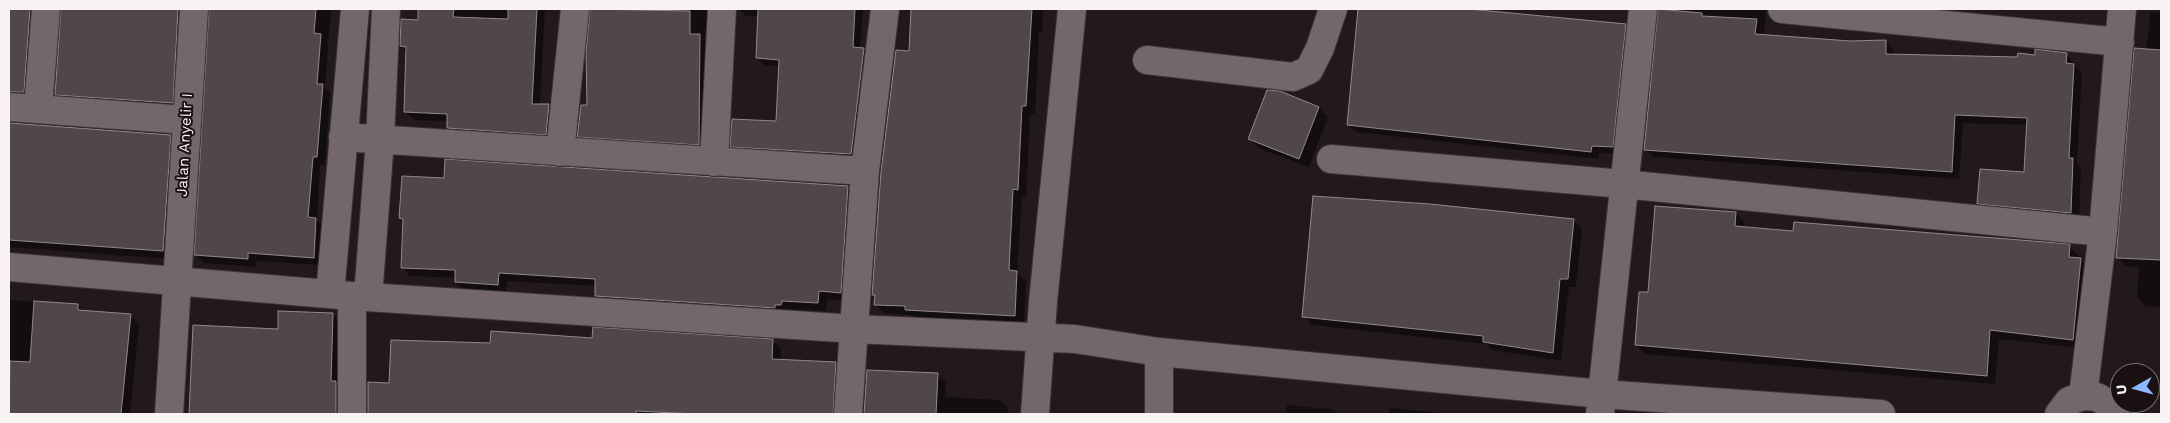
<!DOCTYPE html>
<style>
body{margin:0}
#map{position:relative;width:2170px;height:423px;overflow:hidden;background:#23191c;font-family:"Work Sans",sans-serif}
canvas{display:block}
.frame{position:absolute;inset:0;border:10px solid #faf3f4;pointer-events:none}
.north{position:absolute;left:2110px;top:363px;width:50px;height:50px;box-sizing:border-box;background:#191012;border:1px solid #736b6c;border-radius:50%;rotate:263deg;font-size:14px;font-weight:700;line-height:20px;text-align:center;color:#faf3f4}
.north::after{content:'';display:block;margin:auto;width:18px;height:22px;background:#8db9fc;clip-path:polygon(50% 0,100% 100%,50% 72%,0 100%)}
</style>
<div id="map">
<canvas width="2170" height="423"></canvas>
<div class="frame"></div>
<div class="north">U</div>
</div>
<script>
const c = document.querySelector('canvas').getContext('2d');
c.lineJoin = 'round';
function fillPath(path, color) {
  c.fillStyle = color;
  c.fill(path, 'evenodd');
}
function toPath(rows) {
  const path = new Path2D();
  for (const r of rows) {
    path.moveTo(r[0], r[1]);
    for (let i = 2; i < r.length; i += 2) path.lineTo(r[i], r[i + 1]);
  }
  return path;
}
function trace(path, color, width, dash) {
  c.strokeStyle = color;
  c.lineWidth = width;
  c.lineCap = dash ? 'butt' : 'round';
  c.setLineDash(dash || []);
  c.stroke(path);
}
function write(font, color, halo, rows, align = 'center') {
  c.font = font + ' "Work Sans",sans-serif';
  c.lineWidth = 4;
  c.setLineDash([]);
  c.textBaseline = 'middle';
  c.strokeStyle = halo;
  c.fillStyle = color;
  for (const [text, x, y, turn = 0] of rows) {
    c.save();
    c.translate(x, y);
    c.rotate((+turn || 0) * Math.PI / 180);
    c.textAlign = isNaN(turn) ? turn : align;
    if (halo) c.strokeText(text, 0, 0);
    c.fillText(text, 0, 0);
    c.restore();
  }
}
fillPath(toPath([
 [9,9,41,9,31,100,9,102],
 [63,9,189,9,180,111,64,102,56,94],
 [211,9,331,9,325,88,330,93,325,165,320,165,317,220,324,227,321,265,256,261,256,267,204,263,196,255],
 [420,9,545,9,540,105,549,105,557,113,554,142,456,136,448,128,448,121,414,120,406,112,407,52,401,46,419,21],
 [591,9,716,9,714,14,707,13,708,114,706,151,586,143,579,136,589,107],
 [739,9,863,9,860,49,864,49,871,56,858,161,739,153,732,146,777,122,780,66,764,65,757,58,759,16,746,16],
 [912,9,1043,9,1042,32,1039,32,1035,115,1030,114,1026,198,1022,198,1017,272,1026,281,1024,324,915,318,911,315,884,313,875,304,876,297,873,294,910,52],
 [1359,9,1403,9,1434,12,1435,9,1457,9,1625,25,1633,32,1620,154,1599,153,1598,159,1356,132,1348,125],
 [1659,9,1766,9,1764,36,1850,42,1885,41,1893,49,1893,55,2019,59,2066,54,2082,73,2077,164,2081,167,2079,221,1987,211,1979,203,2025,173,2028,125,1963,123,1959,179,1653,157,1645,149],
 [2151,12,2161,13,2161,307,2145,306,2137,297,2139,267,2126,266,2117,257],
 [1319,108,1328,117,1309,167,1258,148,1249,139],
 [9,124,170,136,178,144,171,259,9,247],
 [848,187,856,195,849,301,827,299,826,311,790,309,789,313,604,304,596,296,596,286,507,281,506,293,464,290,456,282,456,278,410,276,402,267,404,222,400,218],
 [1736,213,1745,223,1744,228,1794,232,1976,240,1977,236,2069,246,2078,255,2078,259,2090,268,2082,348,1999,339,1995,384,1645,354,1636,345,1649,294],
 [1574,220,1582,229,1576,287,1569,287,1561,361,1493,350,1486,344,1312,325,1304,316],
 [9,300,78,305,84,312,130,315,139,324,130,414,9,414],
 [333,314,341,323,346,414,208,414,208,411,279,330],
 [593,339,773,341,781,349,781,360,835,364,844,372,841,414,367,414,369,383,390,384,492,344],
 [868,372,937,374,946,383,945,397,1000,400,1008,408,1008,414,863,414],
 [1287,405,1331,409,1337,414,1286,414],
 [1389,408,1450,414,1389,414]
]), '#0007');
const building = toPath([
 [9,9,30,9,24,92,9,92,9,9],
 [61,9,178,9,173,103,55,95,61,9],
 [209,9,316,9,314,33,321,34,317,84,323,84,317,157,313,157,308,217,316,218,314,258,248,253,248,259,194,255,209,9],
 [418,9,454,9,453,17,508,19,508,9,537,9,532,104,549,104,546,135,447,128,447,114,404,112,406,47,400,46,401,19,418,20,418,9],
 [590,9,690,11,690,34,700,34,699,145,577,137,581,105,587,105,586,52,590,9],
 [758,9,855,9,853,47,864,48,851,154,730,147,732,119,776,121,779,60,756,58,758,9],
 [911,9,1032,9,1026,106,1022,106,1018,190,1013,189,1009,270,1017,271,1015,316,905,310,905,306,874,305,875,295,872,295,881,172,896,50,909,51,911,9],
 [1358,9,1469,9,1626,24,1613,147,1592,146,1591,152,1347,125,1358,9],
 [1658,9,1702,13,1702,16,1757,19,1755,34,1850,41,1886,40,1886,54,2017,57,2018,53,2035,55,2035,49,2067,53,2066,63,2074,64,2069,158,2073,158,2071,213,1977,204,1980,169,2024,172,2027,118,1955,115,1952,172,1644,150,1658,9],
 [2134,48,2161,50,2161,260,2116,258,2134,48],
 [1267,90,1280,91,1319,107,1299,159,1248,139,1267,90],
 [9,123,171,135,163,251,9,240,9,123],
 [445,159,848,186,841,293,819,291,818,303,782,301,781,305,775,305,775,308,595,296,595,279,499,273,498,285,455,282,455,270,401,268,403,219,399,218,402,176,444,178,445,159],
 [1313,196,1430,204,1574,219,1568,279,1560,279,1553,353,1483,342,1483,336,1302,317,1313,196],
 [1655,206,1736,212,1735,226,1793,231,1794,222,2070,244,2069,257,2081,258,2073,340,1990,330,1987,376,1635,345,1639,292,1648,292,1655,206],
 [34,301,78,304,78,310,131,314,121,414,9,414,10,361,30,362,34,301],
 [278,311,333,313,331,381,336,381,336,414,189,414,193,325,278,329,278,311],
 [593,327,773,339,772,359,836,362,833,414,696,414,636,411,636,414,368,414,368,382,389,383,391,340,490,343,491,331,592,338,593,327],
 [867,370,938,373,936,414,864,414,867,370]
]);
fillPath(building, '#50464c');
trace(building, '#92888e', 1);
const minor = toPath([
 [1782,9,2120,42],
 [1147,60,1293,77,1309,70,1320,48,1333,9],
 [9,107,186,120],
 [38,109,46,9],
 [343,137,865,171],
 [560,152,575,9],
 [1331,159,1623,184,2103,232],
 [714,162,722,9],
 [9,267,352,296,855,329,1075,339,1159,352,1602,394,1881,414],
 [330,294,355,9],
 [368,297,380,140,386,9],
 [1159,352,1159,414],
 [2083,396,2103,232,2122,9],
 [169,414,194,9],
 [352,414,352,296],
 [848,414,865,171,885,9],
 [1035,414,1043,302,1072,9],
 [1600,414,1643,9],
 [2059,414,2069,401,2083,396,2097,397,2110,405,2115,414]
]);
trace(minor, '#3c3536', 30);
trace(minor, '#73676a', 28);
write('15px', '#faf3f4', '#191012', [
 ["Jalan Anyelir I",185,145,-87]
]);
</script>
